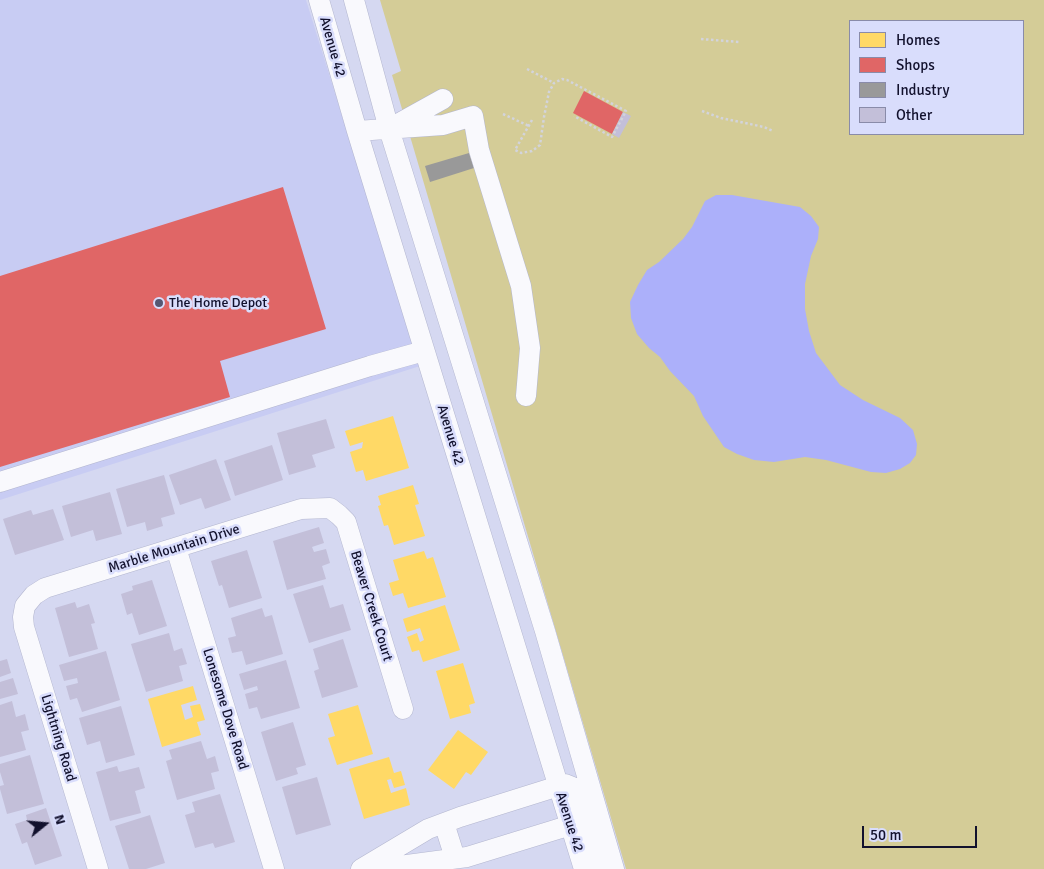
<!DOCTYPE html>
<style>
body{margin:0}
#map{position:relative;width:1044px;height:869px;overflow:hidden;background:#d5d8f1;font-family:Signika,sans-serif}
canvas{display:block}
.legend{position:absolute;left:849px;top:20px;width:175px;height:115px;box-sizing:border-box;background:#d9ddfc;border:1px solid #898ba9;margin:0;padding:6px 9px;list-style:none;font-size:15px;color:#12112d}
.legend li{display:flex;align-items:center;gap:10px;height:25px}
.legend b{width:25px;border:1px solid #898ba9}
.north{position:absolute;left:20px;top:799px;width:50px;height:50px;-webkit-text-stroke:4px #d9ddfc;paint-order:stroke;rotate:73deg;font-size:14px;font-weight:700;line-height:20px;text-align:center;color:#12112d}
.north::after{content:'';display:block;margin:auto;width:18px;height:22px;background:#12112d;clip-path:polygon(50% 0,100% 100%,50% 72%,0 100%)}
.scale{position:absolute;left:862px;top:826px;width:115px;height:22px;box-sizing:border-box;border:2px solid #12112d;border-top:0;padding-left:6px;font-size:15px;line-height:18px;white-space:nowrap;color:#12112d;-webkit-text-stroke:4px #d9ddfc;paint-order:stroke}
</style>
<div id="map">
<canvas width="1044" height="869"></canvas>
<ul class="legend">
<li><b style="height:14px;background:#ffd966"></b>Homes</li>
<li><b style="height:14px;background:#e06666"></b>Shops</li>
<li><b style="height:14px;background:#999"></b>Industry</li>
<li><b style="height:14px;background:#c3bfd9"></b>Other</li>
</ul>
<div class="north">N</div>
<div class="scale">50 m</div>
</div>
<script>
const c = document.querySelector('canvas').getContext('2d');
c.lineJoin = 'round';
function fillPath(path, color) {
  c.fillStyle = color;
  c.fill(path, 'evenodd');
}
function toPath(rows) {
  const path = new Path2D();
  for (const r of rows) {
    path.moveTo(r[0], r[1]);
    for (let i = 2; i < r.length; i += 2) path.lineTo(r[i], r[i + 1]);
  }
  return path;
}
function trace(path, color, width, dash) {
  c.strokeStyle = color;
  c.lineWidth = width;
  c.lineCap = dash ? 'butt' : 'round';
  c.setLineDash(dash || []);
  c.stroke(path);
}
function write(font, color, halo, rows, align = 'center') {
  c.font = font + ' Signika,sans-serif';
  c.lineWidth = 5;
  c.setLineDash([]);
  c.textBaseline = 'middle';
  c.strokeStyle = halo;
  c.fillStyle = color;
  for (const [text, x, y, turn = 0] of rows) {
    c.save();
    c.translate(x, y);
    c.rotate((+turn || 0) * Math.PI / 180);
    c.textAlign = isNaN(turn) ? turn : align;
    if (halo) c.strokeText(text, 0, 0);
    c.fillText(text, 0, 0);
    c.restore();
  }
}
fillPath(toPath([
 [0,0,306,0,420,366,0,500]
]), '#c8ccf3');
fillPath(toPath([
 [380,0,1044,0,1044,869,626,869,392,75,401,71],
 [850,21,1023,21,1023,134,850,134]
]), '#d4cc97');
fillPath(toPath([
 [716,195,732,195,800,207,811,216,819,227,818,239,811,256,805,284,805,309,809,331,816,353,840,385,863,400,900,418,913,430,917,444,916,455,910,463,900,469,886,473,871,472,826,460,805,457,774,462,754,460,737,454,724,447,703,416,694,396,670,371,660,357,649,348,637,334,631,318,630,302,638,285,647,270,659,262,683,239,692,227,705,201]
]), '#acb0fa');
fillPath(toPath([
 [393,416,409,468,366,481,363,470,356,472,350,452,362,448,363,442,350,446,345,431],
 [413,485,419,504,415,505,425,536,394,545,388,525,384,526,378,506,381,505,378,496],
 [424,551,427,559,433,557,446,597,408,608,403,593,393,596,389,583,399,580,393,560],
 [445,605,460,650,423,662,419,650,412,652,407,637,417,633,420,642,424,640,420,628,407,632,403,619],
 [463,663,475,703,469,705,471,713,450,719,436,671],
 [193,686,197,700,181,705,185,720,193,717,190,706,200,704,205,720,197,722,201,735,162,747,148,699],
 [358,705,373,754,337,765,328,738,335,736,328,714],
 [458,730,488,752,471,775,466,772,454,789,428,770],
 [389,757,394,773,401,771,405,785,394,788,391,779,387,780,391,793,406,788,410,805,364,819,349,769]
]), '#ffd966');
fillPath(toPath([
 [584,91,623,112,612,134,573,113],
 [283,187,326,329,220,361,230,397,0,467,0,276]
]), '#e06666');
fillPath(toPath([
 [469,153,474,168,430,182,425,166]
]), '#999');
fillPath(toPath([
 [623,112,631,116,619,138,612,134],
 [326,419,335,448,312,455,316,467,289,475,277,433],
 [272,445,283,480,235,496,224,461],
 [216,459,231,500,205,509,201,498,180,505,169,475],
 [164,475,175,514,161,518,163,526,147,531,145,522,127,527,116,489],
 [110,492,122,534,96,541,93,530,71,537,62,506],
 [53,509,64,540,15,555,3,519,31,510,33,515],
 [319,527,324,543,312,547,314,552,326,549,330,563,322,566,326,579,287,590,273,541],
 [247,550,262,598,229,608,222,585,219,586,211,561],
 [152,580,167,626,139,635,132,613,127,615,121,594,133,590,132,586],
 [323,585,330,608,343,604,351,630,309,643,293,594],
 [75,602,77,608,89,604,95,623,91,624,98,649,69,657,55,608],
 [262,608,265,617,272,615,283,654,246,665,242,651,232,653,228,638,236,636,231,618],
 [169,633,174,651,182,648,187,664,179,666,183,681,146,692,131,644],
 [343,639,358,687,322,698,314,671,319,669,313,649],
 [106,651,120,700,82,712,77,698,70,700,66,686,78,683,77,678,64,681,59,665],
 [7,659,11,673,0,677,0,661],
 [286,660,300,708,261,719,257,707,249,709,245,694,258,690,257,686,244,690,239,674],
 [13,678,18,694,0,699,0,682],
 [12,701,16,717,25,714,29,730,21,732,26,750,0,757,0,705],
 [121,706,135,755,106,763,100,741,87,745,79,718],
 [293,722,306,765,296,768,298,774,276,781,261,732],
 [201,741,207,759,215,756,219,771,211,773,215,789,177,800,166,761,172,759,169,750],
 [30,755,44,804,7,814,0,789,0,786,4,785,0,772,0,764],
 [117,766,119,772,139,767,145,788,135,791,141,813,110,821,96,772],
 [317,777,331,825,296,835,282,787],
 [220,794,235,842,215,848,213,843,195,848,185,815,195,812,192,802],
 [46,808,62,856,35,865,27,842,22,844,15,824,27,820,26,815],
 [150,815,165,863,146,869,129,869,115,826]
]), '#c3bfd9');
const minor = toPath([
 [319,0,357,131,584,869],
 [354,0,389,129,545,631,614,869],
 [396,125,443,99],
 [357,131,443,125,473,116,479,150,521,286,530,348,526,396],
 [0,482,370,366,424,351],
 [176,548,274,869],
 [444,823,455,858],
 [98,869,24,627,23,617,25,606,34,595,45,588,301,509,330,508,339,515,346,522,403,709],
 [361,869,428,829,460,817,565,784,575,788,598,865],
 [377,869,467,857,571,825]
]);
trace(minor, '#b3b6cf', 21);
trace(toPath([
 [701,39,739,42],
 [527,69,554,83],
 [702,111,721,118,764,127,773,131],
 [503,114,529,126],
 [532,120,515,150,521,153,532,151,540,145,544,117,549,92,554,83,562,79,567,80,626,111,612,137,574,116]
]), '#d3d4dc', 2.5, [2.5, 2.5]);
trace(minor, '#f9f9fd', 20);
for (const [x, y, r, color] of [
 [159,303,5,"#565772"]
]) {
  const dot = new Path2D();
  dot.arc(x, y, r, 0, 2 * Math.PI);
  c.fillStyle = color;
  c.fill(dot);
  trace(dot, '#d9ddfc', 2);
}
write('14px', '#12112d', '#d9ddfc', [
 ["Avenue 42",332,47,74],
 ["Avenue 42",450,435,73],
 ["Marble Mountain Drive",174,549,-17],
 ["Beaver Creek Court",371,606,73],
 ["Lonesome Dove Road",225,709,73],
 ["Lightning Road",58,738,73],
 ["Avenue 42",569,822,72]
]);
write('14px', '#12112d', '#d9ddfc', [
 ["The Home Depot",169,303]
], 'left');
</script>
